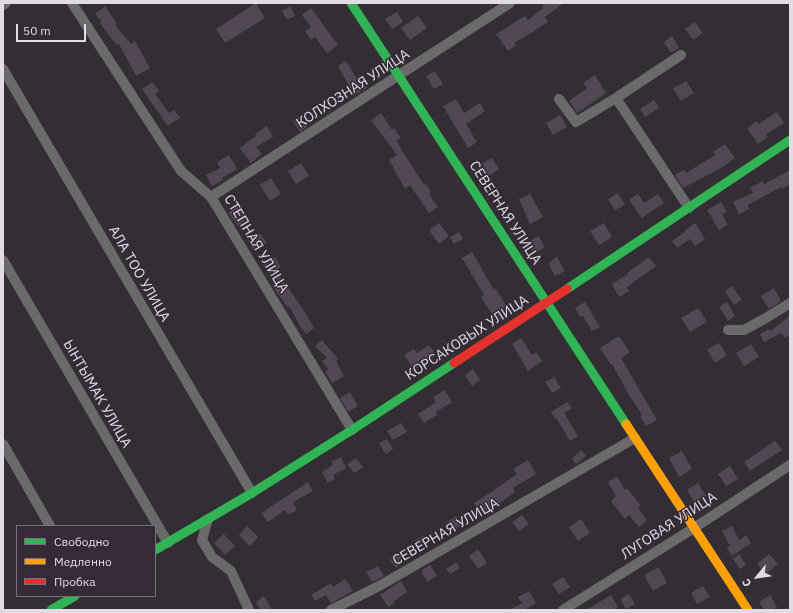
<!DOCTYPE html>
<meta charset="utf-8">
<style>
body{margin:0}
#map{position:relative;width:793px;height:613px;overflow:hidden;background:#332e34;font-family:"IBM Plex Sans",sans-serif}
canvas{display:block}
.frame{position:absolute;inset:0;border:4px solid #e1dbe3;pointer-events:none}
.legend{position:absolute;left:16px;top:525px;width:140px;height:72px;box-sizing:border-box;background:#342b37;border:1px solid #79717c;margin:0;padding:5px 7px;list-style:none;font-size:12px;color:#e1dbe3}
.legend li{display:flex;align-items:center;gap:8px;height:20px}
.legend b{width:20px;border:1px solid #79717c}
.north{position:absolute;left:737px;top:557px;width:40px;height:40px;-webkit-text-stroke:3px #342b37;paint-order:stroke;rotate:241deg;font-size:11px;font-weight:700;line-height:16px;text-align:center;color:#e1dbe3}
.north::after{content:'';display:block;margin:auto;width:14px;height:18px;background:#e1dbe3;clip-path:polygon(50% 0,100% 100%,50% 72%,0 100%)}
.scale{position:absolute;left:16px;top:24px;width:70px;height:18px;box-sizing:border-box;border:2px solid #e1dbe3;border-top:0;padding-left:5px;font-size:12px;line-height:14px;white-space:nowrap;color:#e1dbe3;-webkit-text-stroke:3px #342b37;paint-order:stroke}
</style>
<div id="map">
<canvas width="793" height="613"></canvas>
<div class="frame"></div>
<ul class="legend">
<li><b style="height:5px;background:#30b455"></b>Свободно</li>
<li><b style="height:5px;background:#ff9f0a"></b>Медленно</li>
<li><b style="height:5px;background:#e5322d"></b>Пробка</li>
</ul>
<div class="north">С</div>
<div class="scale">50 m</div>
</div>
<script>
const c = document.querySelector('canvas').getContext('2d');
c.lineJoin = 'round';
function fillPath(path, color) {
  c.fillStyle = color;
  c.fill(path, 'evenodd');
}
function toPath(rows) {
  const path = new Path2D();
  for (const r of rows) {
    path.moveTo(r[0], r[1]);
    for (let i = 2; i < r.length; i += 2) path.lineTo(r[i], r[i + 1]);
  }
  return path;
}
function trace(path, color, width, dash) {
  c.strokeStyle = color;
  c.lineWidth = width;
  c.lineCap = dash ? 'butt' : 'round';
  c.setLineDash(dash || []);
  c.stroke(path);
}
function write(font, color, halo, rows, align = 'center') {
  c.font = font + ' "IBM Plex Sans",sans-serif';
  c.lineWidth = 3;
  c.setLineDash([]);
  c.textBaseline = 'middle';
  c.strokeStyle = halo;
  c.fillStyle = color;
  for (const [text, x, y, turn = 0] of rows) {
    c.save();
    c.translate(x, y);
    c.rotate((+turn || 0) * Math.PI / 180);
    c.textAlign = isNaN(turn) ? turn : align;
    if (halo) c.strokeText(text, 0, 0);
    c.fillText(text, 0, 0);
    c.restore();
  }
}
fillPath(toPath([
 [256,3,265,18,225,43,216,29],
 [541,3,564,3,545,17,548,22,533,32,514,43,516,45,508,51,496,34,525,16,528,20,544,7],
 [105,6,117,24,115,25,131,44,135,41,150,68,136,76,119,44,117,45,107,33,100,23,102,22,95,14],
 [290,6,295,16,287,20,282,11],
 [311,8,338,45,327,53,315,37,311,40,305,31,311,27,302,15],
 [397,12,403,22,392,29,385,19],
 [418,16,427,28,410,40,401,28],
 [695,22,703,33,693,40,685,29],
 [672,36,679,48,671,53,664,42],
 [346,61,357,79,360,77,367,88,353,96,346,85,348,84,338,66],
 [435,71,443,84,434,89,426,76],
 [595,75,606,93,577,113,569,101,587,88,583,83],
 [686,81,694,93,681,101,673,88],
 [152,82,159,91,155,94,169,113,174,110,180,118,168,126,142,89],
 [456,99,464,113,480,103,485,111,466,124,477,142,468,148,443,106],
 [654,100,659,108,645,117,640,109],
 [777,112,784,123,766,134,768,137,758,144,747,128,757,121,759,124],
 [381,113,392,130,394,128,401,138,396,141,424,185,426,184,431,192,429,194,438,207,429,213,410,185,405,189,389,160,397,155,371,120],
 [560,115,567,127,553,135,546,123],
 [300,116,307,127,300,132,293,121],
 [267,126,273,137,256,147,262,154,251,163,240,148,256,136,255,134],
 [725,144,735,158,723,167,683,188,675,175,684,170,686,173,715,155,713,152],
 [229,155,237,169,222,178,223,180,212,186,206,175,220,168,217,162],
 [492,158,499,169,489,176,482,164],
 [301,163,309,176,296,184,288,171],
 [790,170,790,185,782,189,781,187,748,205,749,209,739,214,733,202,753,193,750,188,763,181,764,184],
 [271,178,281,194,270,201,260,185],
 [618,193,625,205,615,210,608,199],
 [530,194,543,217,530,224,519,199],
 [638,194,644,203,658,194,664,203,642,218,629,200],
 [721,202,727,212,722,214,728,225,719,230,707,210],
 [238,206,248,220,239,227,228,213],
 [439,223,449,236,439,244,429,230],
 [604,223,612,237,599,245,590,231],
 [695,223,705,239,695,246,690,239,677,248,672,241,685,232,684,231],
 [459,232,463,239,454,244,450,237],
 [260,233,267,243,255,252,248,241],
 [538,236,545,247,534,254,527,243],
 [472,252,494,290,495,288,511,313,497,322,481,297,484,295,462,258],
 [275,257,281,267,276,270,305,312,314,328,306,334,300,326,290,307,288,308,273,287,272,285,275,282,263,265],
 [557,257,565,271,555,276,548,263],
 [649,257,656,266,627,287,629,291,619,297,612,284,628,274,627,273],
 [732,286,742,300,734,305,725,291],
 [774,288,781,301,769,309,761,296],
 [585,302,600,327,592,331,583,316,580,317,575,308],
 [727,302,735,316,728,321,719,307],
 [698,308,707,322,690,332,681,318],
 [790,316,790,334,785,338,781,333,764,342,760,334,769,329,770,331],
 [619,336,630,352,621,358,657,420,646,426,640,416,642,415,628,393,612,364,611,365,600,348],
 [521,338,532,355,536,352,542,361,528,371,512,344],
 [322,340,338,359,336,361,344,376,332,383,325,371,329,370,322,361,327,358,315,346],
 [719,343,727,355,715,363,707,350],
 [751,344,759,357,744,366,736,353],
 [429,345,436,355,414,370,404,355,414,349,417,353],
 [473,369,480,380,472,386,465,375],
 [554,377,561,388,552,393,545,382],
 [445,390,452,402,436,412,437,415,424,423,418,414,436,402,433,397],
 [350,392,358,406,348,412,340,398],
 [567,402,572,408,564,413,578,436,570,441,556,418,555,419,551,412],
 [401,423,407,432,393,440,387,431],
 [387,439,393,449,386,454,379,443],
 [775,441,782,450,750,471,744,462],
 [581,450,586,456,576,464,572,459],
 [682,451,692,469,679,477,669,458],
 [341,457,346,468,333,475,335,479,328,483,322,472,333,465,331,462],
 [356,458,363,467,354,473,347,464],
 [528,460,536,474,513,488,515,492,482,516,474,503,493,491,517,474,513,469],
 [730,466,738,479,726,486,718,474],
 [617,476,625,490,627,488,641,506,638,508,647,520,639,527,629,515,625,519,611,501,616,496,608,482],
 [308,482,313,491,293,502,297,510,288,515,285,510,268,522,261,513],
 [698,483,706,496,695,503,687,490],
 [522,515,529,524,519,531,512,522],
 [456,516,462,524,452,531,446,523],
 [581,519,590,533,578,541,569,527],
 [247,526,258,537,250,546,239,535],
 [732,526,739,540,746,535,751,543,732,556,727,548,730,546,722,531],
 [224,534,235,546,225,555,214,543],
 [423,536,429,547,420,552,414,541],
 [478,549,487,563,478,569,469,556],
 [399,553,405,561,396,568,390,560],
 [739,554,746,565,740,569,733,559],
 [769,554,778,564,766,574,757,564],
 [456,562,460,568,450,574,446,569],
 [430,565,437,576,427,582,421,571],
 [378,566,384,576,372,582,366,572],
 [659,567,667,583,653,591,644,575],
 [563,577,570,587,559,594,552,584],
 [345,579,353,591,331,603,326,595,315,601,311,595,331,583,333,587],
 [401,581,407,592,394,601,395,602,388,607,380,595],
 [703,586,710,597,697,604,691,593],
 [529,591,536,603,524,610,509,610,522,603,518,597],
 [629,594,635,604,626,609,620,599],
 [611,595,618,607,613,610,586,610],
 [770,595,777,607,772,610,764,610,759,602],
 [264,596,272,610,261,610,256,602]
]), '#524755');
trace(toPath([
 [72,3,181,171,211,197,352,430],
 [3,5,6,3],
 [3,69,252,493],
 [616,98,689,208],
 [559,99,576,122,616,98,681,55],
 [211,197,510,3],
 [3,260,168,543],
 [728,330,744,330,766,318,790,303],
 [3,444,50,526],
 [208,519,202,540,212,557,231,571,249,610],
 [331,610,381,585,635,438],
 [563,610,694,528,790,465]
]), '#6c696d', 10);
trace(toPath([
 [351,3,626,424],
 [567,289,790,140],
 [155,550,252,493,352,430,454,363],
 [51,610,75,596]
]), '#30b455', 9);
trace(toPath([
 [626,424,748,610]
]), '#ff9f0a', 9);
trace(toPath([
 [454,363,567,289]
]), '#e5322d', 9);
write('14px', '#e1dbe3', '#342b37', [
 ["КОЛХОЗНАЯ УЛИЦА",353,89,-33],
 ["СЕВЕРНАЯ УЛИЦА",505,213,57],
 ["СТЕПНАЯ УЛИЦА",256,244,59],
 ["АЛА ТОО УЛИЦА",139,274,60],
 ["КОРСАКОВЫХ УЛИЦА",467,338,-33],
 ["ЫНТЫМАК УЛИЦА",97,394,60],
 ["ЛУГОВАЯ УЛИЦА",669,526,-33],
 ["СЕВЕРНАЯ УЛИЦА",446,532,-30]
]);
</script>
